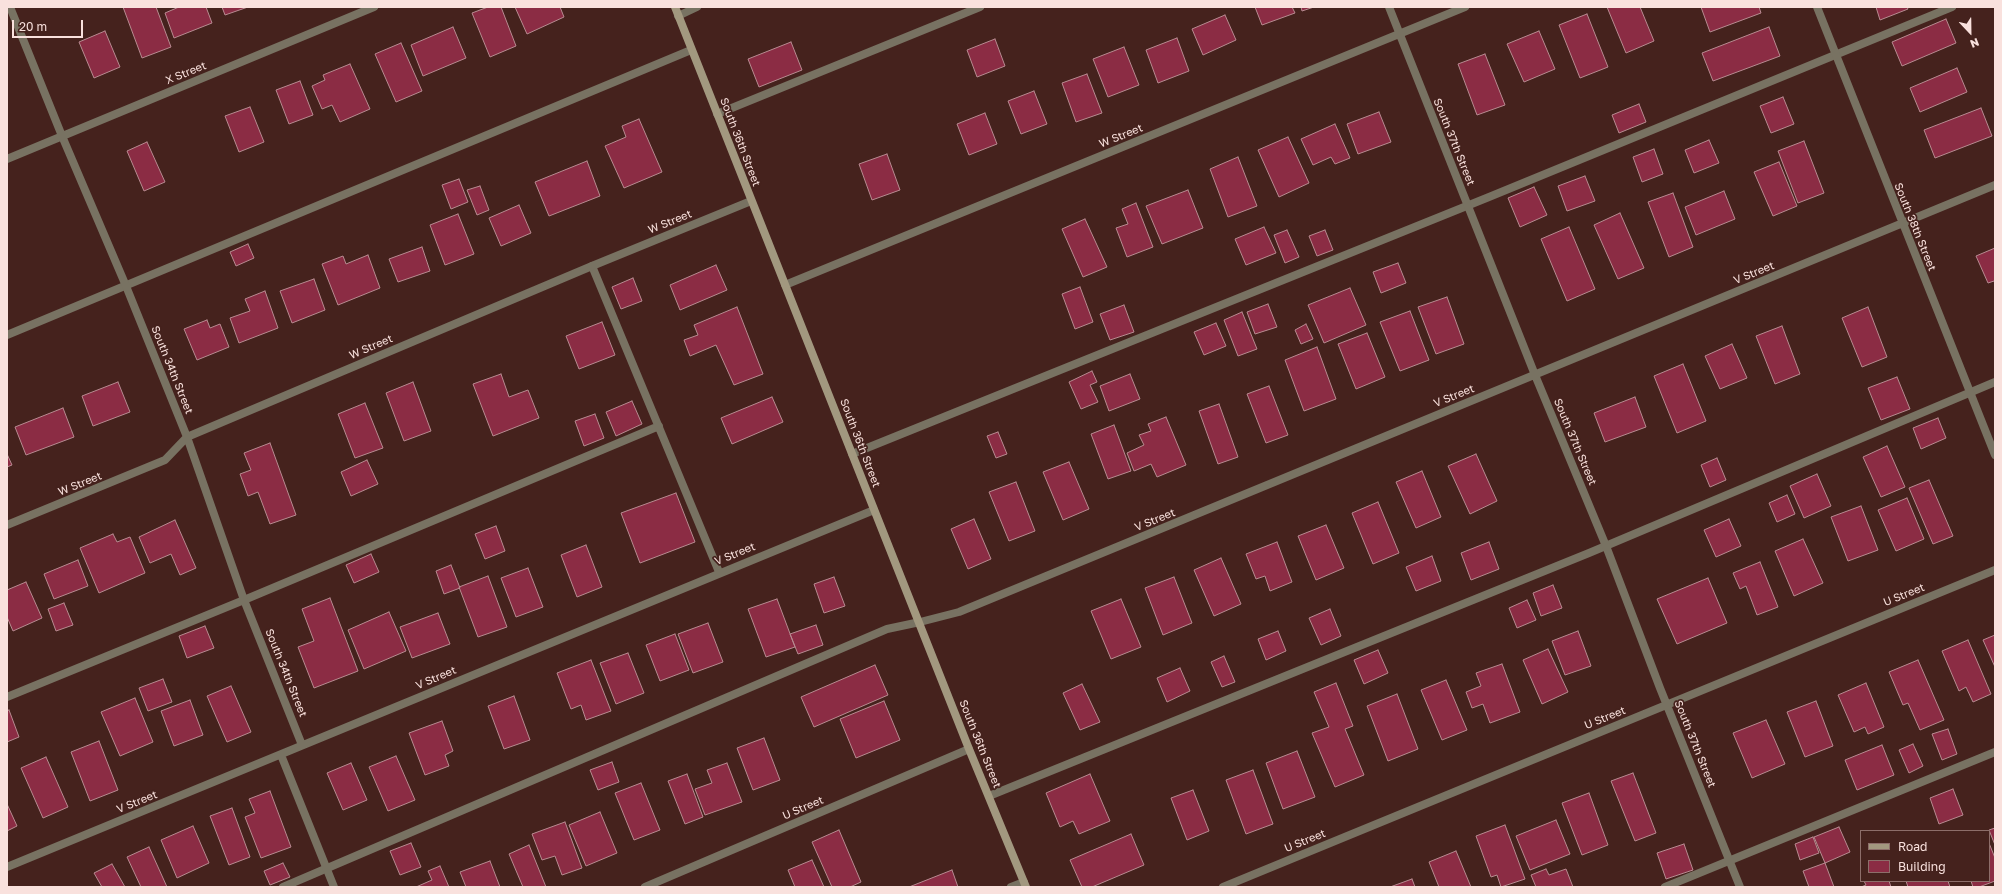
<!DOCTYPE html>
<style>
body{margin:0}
#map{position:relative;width:2002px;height:894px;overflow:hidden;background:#45221d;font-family:"Golos Text",sans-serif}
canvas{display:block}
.frame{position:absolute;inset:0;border:8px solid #f9e1dd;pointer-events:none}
.legend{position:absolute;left:1860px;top:830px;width:130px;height:52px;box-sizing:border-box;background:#45221d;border:1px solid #8d6e6a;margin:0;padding:5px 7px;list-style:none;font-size:12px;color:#f9e1dd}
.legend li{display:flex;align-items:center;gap:8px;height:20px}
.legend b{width:20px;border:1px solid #8d6e6a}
.north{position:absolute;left:1950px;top:12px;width:40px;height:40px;-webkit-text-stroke:3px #45221d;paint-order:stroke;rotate:158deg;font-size:11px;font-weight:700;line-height:16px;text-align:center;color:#f9e1dd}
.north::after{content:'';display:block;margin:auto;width:14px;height:18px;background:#f9e1dd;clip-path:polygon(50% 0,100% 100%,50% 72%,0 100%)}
.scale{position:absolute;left:12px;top:20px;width:71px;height:18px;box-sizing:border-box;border:2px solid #f9e1dd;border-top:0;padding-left:5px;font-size:12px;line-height:14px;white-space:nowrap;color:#f9e1dd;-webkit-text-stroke:3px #45221d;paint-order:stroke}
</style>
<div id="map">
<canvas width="2002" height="894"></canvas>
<div class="frame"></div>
<ul class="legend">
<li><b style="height:5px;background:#a2987f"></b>Road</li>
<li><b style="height:11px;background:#8b2c44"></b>Building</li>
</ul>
<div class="north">N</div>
<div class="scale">20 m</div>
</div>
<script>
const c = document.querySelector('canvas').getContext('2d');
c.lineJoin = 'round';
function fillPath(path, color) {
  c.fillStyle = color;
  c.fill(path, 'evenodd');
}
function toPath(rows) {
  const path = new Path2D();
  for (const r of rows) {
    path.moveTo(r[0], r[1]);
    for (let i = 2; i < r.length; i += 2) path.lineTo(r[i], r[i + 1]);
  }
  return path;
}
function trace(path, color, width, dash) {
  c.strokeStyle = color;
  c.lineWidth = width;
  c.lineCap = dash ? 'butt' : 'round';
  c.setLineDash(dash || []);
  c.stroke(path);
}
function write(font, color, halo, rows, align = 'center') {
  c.font = font + ' "Golos Text",sans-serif';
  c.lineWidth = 3.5;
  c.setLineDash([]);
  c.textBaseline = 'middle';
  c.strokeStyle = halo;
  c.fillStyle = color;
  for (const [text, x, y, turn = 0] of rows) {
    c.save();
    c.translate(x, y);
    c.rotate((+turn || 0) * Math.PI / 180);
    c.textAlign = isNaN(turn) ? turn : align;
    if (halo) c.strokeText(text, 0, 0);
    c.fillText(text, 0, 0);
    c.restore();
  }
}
const building = toPath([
 [123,7,156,7,171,47,142,58,123,7],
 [179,7,206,7,212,23,174,38,165,13,179,7],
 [222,7,248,7,225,15,222,7],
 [488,7,501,7,516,46,490,57,472,13,488,7],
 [515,7,560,7,564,17,527,34,515,7],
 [1255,7,1292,7,1295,13,1262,25,1255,7],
 [1301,7,1314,7,1302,11,1301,7],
 [1607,7,1640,7,1654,41,1626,53,1607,7],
 [1701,7,1759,7,1761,13,1710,32,1701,7],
 [1876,7,1907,7,1908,9,1880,20,1876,7],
 [1587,14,1608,67,1580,78,1559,25,1587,14],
 [1225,15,1236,40,1203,55,1192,29,1225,15],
 [1946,19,1956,43,1902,66,1892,42,1946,19],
 [453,27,466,58,423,76,411,45,453,27],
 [1769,27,1780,56,1713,81,1702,53,1769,27],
 [105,31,120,67,94,78,79,42,105,31],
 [1539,31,1555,69,1524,82,1507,44,1539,31],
 [1177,38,1189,71,1158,83,1146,50,1177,38],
 [995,39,1005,66,977,77,967,50,995,39],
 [791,42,802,70,759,87,748,59,791,42],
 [401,43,422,91,396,102,375,54,401,43],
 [1124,47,1139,85,1108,97,1093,59,1124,47],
 [1485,54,1505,105,1477,115,1458,64,1485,54],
 [350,64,370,109,340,122,332,105,322,109,312,86,325,80,323,75,350,64],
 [1957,68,1967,92,1920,112,1910,88,1957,68],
 [1087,74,1102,113,1076,122,1062,83,1087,74],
 [300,81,313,115,289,124,276,90,300,81],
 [1034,91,1047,124,1021,134,1008,101,1034,91],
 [1783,97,1794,124,1771,133,1760,106,1783,97],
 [1639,104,1646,122,1619,133,1612,115,1639,104],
 [250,107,264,142,239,152,225,116,250,107],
 [1981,108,1992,136,1935,158,1924,130,1981,108],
 [1379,112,1391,142,1358,154,1347,124,1379,112],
 [985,113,997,144,969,155,957,124,985,113],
 [639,119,662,172,624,188,605,146,626,137,622,126,639,119],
 [1335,124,1350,158,1335,164,1331,157,1313,165,1301,139,1335,124],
 [1288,137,1309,183,1279,197,1258,150,1288,137],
 [1709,140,1719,163,1694,173,1685,150,1709,140],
 [1804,141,1824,193,1798,203,1778,151,1804,141],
 [147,142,165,182,144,191,127,151,147,142],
 [1654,149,1663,174,1642,182,1633,157,1654,149],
 [887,154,900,190,872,200,859,164,887,154],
 [1238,157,1257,206,1228,217,1210,169,1238,157],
 [587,161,600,196,549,216,535,182,587,161],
 [1779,162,1797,206,1773,216,1754,172,1779,162],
 [1585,176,1595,201,1567,211,1558,186,1585,176],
 [459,179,468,202,451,209,442,185,459,179],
 [480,186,489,210,477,215,467,190,480,186],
 [1534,187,1547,215,1520,227,1508,198,1534,187],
 [1188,190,1203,228,1162,244,1146,206,1188,190],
 [1724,191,1735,219,1696,235,1685,207,1724,191],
 [1673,193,1693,247,1669,257,1648,202,1673,193],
 [1136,203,1153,247,1127,257,1116,228,1128,224,1122,209,1136,203],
 [519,205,531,233,501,246,489,218,519,205],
 [1620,213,1644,268,1618,279,1594,225,1620,213],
 [458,214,474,254,445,265,430,225,458,214],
 [1085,219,1107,267,1083,277,1062,229,1085,219],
 [1264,227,1276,253,1246,265,1235,239,1264,227],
 [1569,227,1595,289,1567,301,1541,239,1569,227],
 [1287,230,1299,257,1285,263,1274,235,1287,230],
 [1325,230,1333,250,1317,256,1309,236,1325,230],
 [248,244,254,258,236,266,230,252,248,244],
 [422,247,430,271,398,282,389,259,422,247],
 [1995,248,1995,283,1994,281,1988,283,1976,256,1995,248],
 [368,255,380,288,338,305,322,264,343,256,346,264,368,255],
 [1398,263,1406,283,1381,293,1373,272,1398,263],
 [716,265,727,290,680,310,670,285,716,265],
 [633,278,642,301,621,309,612,287,633,278],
 [314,279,325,310,292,323,280,291,314,279],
 [1080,287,1093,322,1075,329,1062,294,1080,287],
 [1350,288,1366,325,1324,343,1308,305,1350,288],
 [265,291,278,328,239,343,230,318,250,311,245,299,265,291],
 [1447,297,1464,344,1436,354,1418,307,1447,297],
 [1268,304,1277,327,1255,334,1247,312,1268,304],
 [1124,305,1134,332,1110,340,1100,314,1124,305],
 [737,307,763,374,734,385,716,345,690,356,684,340,698,335,694,325,737,307],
 [1868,307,1887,357,1862,367,1842,318,1868,307],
 [1410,311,1429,360,1400,371,1380,322,1410,311],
 [1242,312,1257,349,1238,356,1224,320,1242,312],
 [207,320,210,328,220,324,229,347,197,360,184,329,207,320],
 [602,322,615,355,579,369,566,336,602,322],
 [1216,323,1226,346,1204,355,1194,332,1216,323],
 [1306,324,1313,339,1301,344,1295,330,1306,324],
 [1782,326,1800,374,1775,384,1756,336,1782,326],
 [1367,333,1385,377,1356,389,1338,344,1367,333],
 [1732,344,1747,378,1720,389,1705,356,1732,344],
 [1317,347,1336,399,1304,411,1285,360,1317,347],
 [1683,364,1706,421,1677,433,1654,376,1683,364],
 [1092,371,1097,382,1090,385,1098,402,1081,409,1069,382,1092,371],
 [501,374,509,397,528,390,539,418,493,436,473,384,501,374],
 [1130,374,1140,399,1109,411,1100,386,1130,374],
 [1897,377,1910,409,1881,420,1868,388,1897,377],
 [118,382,130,412,93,426,82,396,118,382],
 [413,382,431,431,404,441,386,393,413,382],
 [1269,386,1288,435,1266,443,1247,394,1269,386],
 [772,397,783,422,732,444,721,418,772,397],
 [1635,397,1646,427,1605,442,1594,413,1635,397],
 [632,401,642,424,616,436,606,412,632,401],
 [365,403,383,448,355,458,338,414,365,403],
 [1219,404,1238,457,1218,464,1199,411,1219,404],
 [63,408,74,437,26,455,15,427,63,408],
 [595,414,604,438,584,446,575,421,595,414],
 [1166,417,1186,465,1157,477,1151,464,1134,471,1127,453,1144,445,1139,435,1151,431,1148,424,1166,417],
 [1938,418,1946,438,1921,449,1913,428,1938,418],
 [1114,425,1131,471,1108,479,1091,434,1114,425],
 [998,432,1007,454,996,458,987,436,998,432],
 [270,443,296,515,270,524,258,492,248,496,240,474,251,470,244,453,270,443],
 [1887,446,1905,487,1881,497,1863,457,1887,446],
 [7,454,12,465,7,467,7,454],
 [1476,454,1497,501,1470,514,1448,466,1476,454],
 [1717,458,1726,480,1710,487,1701,465,1717,458],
 [367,460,378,484,351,496,341,472,367,460],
 [1069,462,1089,509,1063,520,1043,472,1069,462],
 [1422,471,1441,517,1416,528,1396,482,1422,471],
 [1817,474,1831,506,1804,518,1790,486,1817,474],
 [1929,480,1953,536,1933,544,1909,488,1929,480],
 [1016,482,1035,531,1009,541,989,492,1016,482],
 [676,493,695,542,640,563,621,513,676,493],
 [1787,495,1795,514,1777,522,1769,503,1787,495],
 [1907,498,1924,539,1896,551,1878,510,1907,498],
 [1378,502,1399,553,1373,564,1352,513,1378,502],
 [1861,506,1878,550,1848,561,1831,517,1861,506],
 [974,519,991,559,968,569,951,529,974,519],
 [1729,519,1741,546,1716,557,1704,530,1729,519],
 [175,520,196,568,180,575,171,554,150,563,139,537,175,520],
 [1326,525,1344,568,1316,580,1298,536,1326,525],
 [496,526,505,551,485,559,475,534,496,526],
 [113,534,117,542,130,537,145,573,99,593,80,548,113,534],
 [1803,539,1823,583,1794,596,1775,551,1803,539],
 [1277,542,1292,582,1270,591,1265,576,1256,579,1246,554,1277,542],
 [1489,542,1499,569,1471,580,1461,553,1489,542],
 [586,545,602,587,577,597,561,555,586,545],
 [371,554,379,572,354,583,346,565,371,554],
 [1432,556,1441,581,1416,591,1406,567,1432,556],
 [1221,558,1241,604,1214,616,1194,570,1221,558],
 [78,560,88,586,54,599,44,574,78,560],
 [1760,562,1778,607,1757,615,1746,586,1740,589,1733,573,1760,562],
 [451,565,460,588,444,594,436,571,451,565],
 [528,568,543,607,516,617,501,578,528,568],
 [488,576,507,627,478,637,459,587,488,576],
 [834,577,845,606,824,613,814,584,834,577],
 [1174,577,1192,623,1163,635,1145,588,1174,577],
 [1708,578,1727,623,1677,644,1657,599,1708,578],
 [26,582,42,618,13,631,7,617,7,590,26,582],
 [1553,585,1562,608,1541,616,1533,593,1553,585],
 [330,598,358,671,314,688,298,647,314,641,302,609,330,598],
 [777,599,795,647,766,657,748,609,777,599],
 [1121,599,1141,647,1111,659,1091,611,1121,599],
 [1527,600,1536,620,1517,628,1509,608,1527,600],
 [64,603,73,625,56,631,48,609,64,603],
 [1330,609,1341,636,1321,645,1309,618,1330,609],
 [389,612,406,651,364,669,348,630,389,612],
 [438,613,450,644,412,658,400,627,438,613],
 [708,623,723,662,693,673,678,634,708,623],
 [816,625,823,645,798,654,790,634,816,625],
 [205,626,214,648,187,658,179,636,205,626],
 [1278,631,1286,651,1266,660,1258,639,1278,631],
 [1578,631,1591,666,1565,675,1552,641,1578,631],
 [675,634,689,670,660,681,646,645,675,634],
 [1995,635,1995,667,1983,640,1995,635],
 [1968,640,1991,694,1973,702,1966,687,1959,691,1942,651,1968,640],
 [1548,649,1568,692,1542,704,1523,660,1548,649],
 [1378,650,1388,673,1364,684,1354,660,1378,650],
 [628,653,644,693,616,704,600,663,628,653],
 [1224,656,1235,682,1222,687,1211,662,1224,656],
 [591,660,611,711,586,720,581,705,571,709,557,673,591,660],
 [1918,660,1944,720,1920,730,1908,703,1903,705,1889,672,1918,660],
 [1502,664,1520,712,1490,723,1483,704,1472,708,1466,692,1481,686,1476,673,1502,664],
 [875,665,888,695,814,727,801,697,875,665],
 [1180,668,1190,691,1167,702,1157,678,1180,668],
 [163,679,172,702,148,711,139,688,163,679],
 [1446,680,1467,730,1442,740,1421,690,1446,680],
 [1336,683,1353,726,1345,729,1364,775,1335,787,1312,733,1329,727,1314,692,1336,683],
 [1866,683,1884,727,1868,734,1865,727,1854,732,1838,695,1866,683],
 [1082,684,1100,722,1080,730,1063,693,1082,684],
 [231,686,251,732,227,742,207,696,231,686],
 [1397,694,1418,749,1388,761,1367,706,1397,694],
 [514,696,530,740,504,749,488,706,514,696],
 [135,698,153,742,120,756,101,712,135,698],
 [190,700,203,735,174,746,161,711,190,700],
 [884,701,900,740,856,758,840,719,884,701],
 [1816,701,1833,746,1805,757,1787,712,1816,701],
 [9,710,19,737,7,742,7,711,9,710],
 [1766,720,1785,764,1752,778,1733,733,1766,720],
 [442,721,453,751,445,755,449,766,425,775,409,733,442,721],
 [1948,729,1957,754,1942,760,1932,734,1948,729],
 [764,738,780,780,753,790,737,748,764,738],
 [99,741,118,790,90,801,71,752,99,741],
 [1913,744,1923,766,1909,773,1899,750,1913,744],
 [1882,745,1894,775,1857,790,1845,760,1882,745],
 [1297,751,1315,797,1283,809,1266,763,1297,751],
 [396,756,415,800,388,811,369,767,396,756],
 [46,757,68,807,43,818,21,768,46,757],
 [612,762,619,782,598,790,590,770,612,762],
 [351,763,367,800,343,810,327,773,351,763],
 [727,763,742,802,705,815,695,789,712,783,707,770,727,763],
 [1253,770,1273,824,1246,834,1226,780,1253,770],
 [1633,773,1656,833,1635,841,1611,781,1633,773],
 [687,774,703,817,685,824,668,781,687,774],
 [1090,774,1110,821,1079,834,1073,821,1060,827,1046,793,1090,774],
 [641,783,660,830,634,840,615,793,641,783],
 [1953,789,1963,815,1939,824,1930,798,1953,789],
 [1193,790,1209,831,1187,840,1171,798,1193,790],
 [270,791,291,847,261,858,245,817,255,813,249,799,270,791],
 [1589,793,1608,845,1582,855,1562,803,1589,793],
 [7,804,17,826,7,831,7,804],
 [232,808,250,857,229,865,210,816,232,808],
 [600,812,617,853,586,866,569,825,600,812],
 [1556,820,1570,854,1530,870,1516,836,1556,820],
 [565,822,582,868,562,875,555,856,542,860,532,834,565,822],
 [1505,825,1525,879,1501,887,1497,875,1491,877,1476,836,1505,825],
 [193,826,209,863,177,878,161,840,193,826],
 [1839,827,1850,852,1825,863,1814,837,1839,827],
 [1995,828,1995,845,1989,830,1995,828],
 [839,830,861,882,850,887,832,887,812,842,839,830],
 [1131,834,1144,865,1092,887,1082,887,1070,860,1131,834],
 [1813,837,1819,853,1800,860,1795,844,1813,837],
 [411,843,421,867,400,875,390,851,411,843],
 [1989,843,1995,858,1995,881,1979,887,1973,887,1971,881,1989,881,1989,843],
 [1684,844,1693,870,1666,879,1657,853,1684,844],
 [529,845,546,887,523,887,509,854,529,845],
 [149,847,167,887,141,887,127,857,149,847],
 [1456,851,1471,887,1439,887,1429,862,1456,851],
 [812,860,824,887,795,887,788,870,812,860],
 [490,861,500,887,466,887,460,872,490,861],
 [283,863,290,877,270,885,264,871,283,863],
 [1825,863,1834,887,1809,887,1803,871,1825,863],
 [112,864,125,887,102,887,94,873,112,864],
 [440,866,449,887,416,887,432,880,428,871,440,866],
 [1546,869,1549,875,1566,869,1573,887,1536,887,1531,875,1546,869],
 [952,870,958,887,909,887,952,870],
 [1412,879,1415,887,1390,887,1412,879],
 [1864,881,1889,881,1891,887,1861,887,1866,885,1864,881],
 [1906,881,1948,881,1950,887,1908,887,1906,881]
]);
fillPath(building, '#8b2c44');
trace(building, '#b88b91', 1);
trace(toPath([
 [678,16,697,7],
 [717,114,980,7],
 [592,266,719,572],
 [7,335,691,50],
 [852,454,1489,197,1952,7],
 [7,697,244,600,659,426],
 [989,796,1589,553,1995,382],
 [283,887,887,629,920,622],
 [1011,887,1024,882],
 [1665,887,1995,752]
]), '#787262', 8);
trace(toPath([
 [10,7,62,136,126,286,187,437,244,600,302,745],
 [1389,7,1535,375,1606,546,1660,688,1740,887],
 [1817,7,1995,455],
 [7,159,374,7],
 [785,285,1465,7],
 [7,525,165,460,187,437,592,266,751,201],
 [920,622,959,612,1995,185],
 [281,755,334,887],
 [7,867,874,510],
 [645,887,969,749],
 [1223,887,1995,570]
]), '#787262', 8);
trace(toPath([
 [675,7,969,749,1026,887]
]), '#a2987f', 8);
write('11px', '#f9e1dd', '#45221d', [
 ["X Street",186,73,-22],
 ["W Street",1121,136,-22],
 ["South 36th Street",740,142,69],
 ["South 37th Street",1454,142,68],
 ["W Street",670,222,-22],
 ["South 38th Street",1915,227,68],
 ["V Street",1754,273,-22],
 ["W Street",371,347,-23],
 ["South 34th Street",172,370,68],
 ["V Street",1454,396,-22],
 ["South 37th Street",1575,442,67],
 ["South 36th Street",860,443,69],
 ["W Street",80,484,-22],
 ["V Street",1155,520,-22],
 ["V Street",735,554,-22],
 ["U Street",1904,595,-22],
 ["South 34th Street",286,673,68],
 ["V Street",436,678,-23],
 ["U Street",1605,718,-22],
 ["South 36th Street",980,744,68],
 ["South 37th Street",1695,744,68],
 ["V Street",137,802,-22],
 ["U Street",803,808,-23],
 ["U Street",1305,841,-22]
]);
</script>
